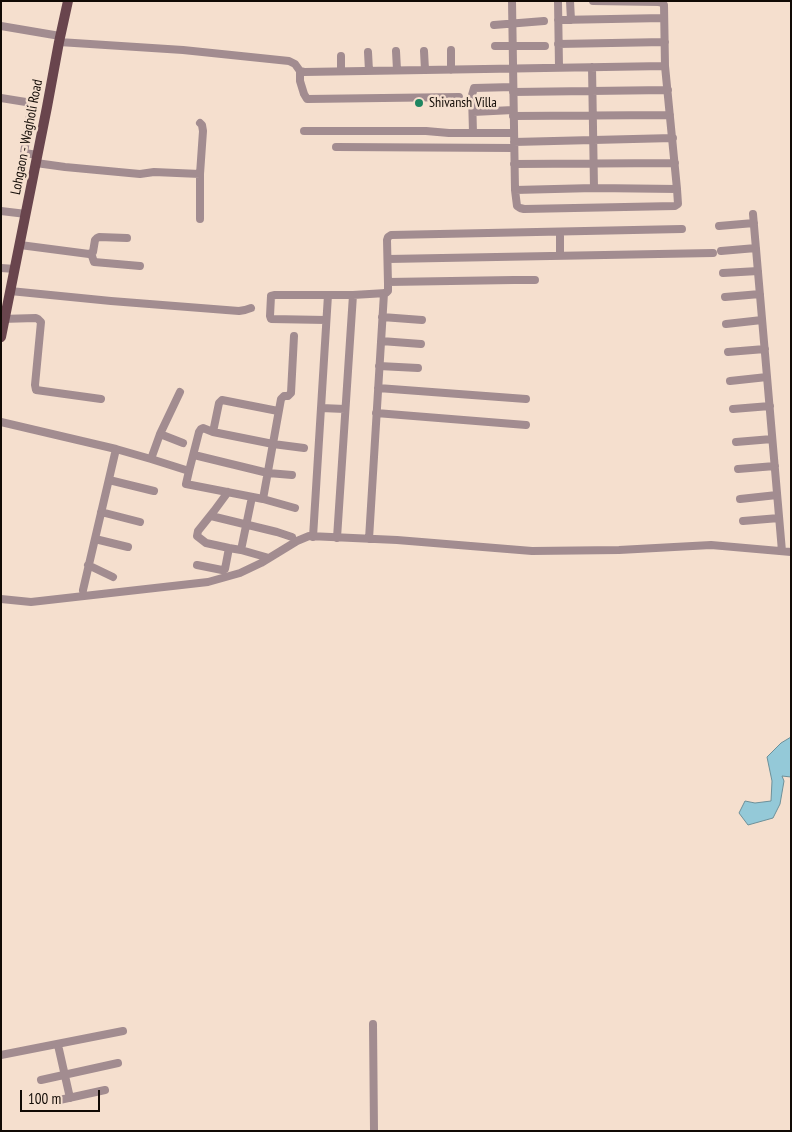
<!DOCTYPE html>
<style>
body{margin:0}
#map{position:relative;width:792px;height:1132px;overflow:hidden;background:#f5dfce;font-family:"PT Sans Narrow",sans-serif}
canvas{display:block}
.frame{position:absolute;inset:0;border:2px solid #110a05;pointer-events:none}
.scale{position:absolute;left:20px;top:1090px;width:80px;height:22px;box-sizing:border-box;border:2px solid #110a05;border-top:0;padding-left:6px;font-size:15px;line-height:18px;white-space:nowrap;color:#110a05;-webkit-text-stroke:4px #f5dfce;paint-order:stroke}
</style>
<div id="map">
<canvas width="792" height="1132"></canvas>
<div class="frame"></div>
<div class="scale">100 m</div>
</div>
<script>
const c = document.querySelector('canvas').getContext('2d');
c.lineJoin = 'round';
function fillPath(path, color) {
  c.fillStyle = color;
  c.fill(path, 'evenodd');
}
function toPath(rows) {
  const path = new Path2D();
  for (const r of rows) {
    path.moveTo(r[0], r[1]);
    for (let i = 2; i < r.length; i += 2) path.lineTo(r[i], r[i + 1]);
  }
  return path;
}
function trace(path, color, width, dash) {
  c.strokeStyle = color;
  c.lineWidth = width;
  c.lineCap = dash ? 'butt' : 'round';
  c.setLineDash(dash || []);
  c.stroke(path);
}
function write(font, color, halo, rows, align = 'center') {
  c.font = font + ' "PT Sans Narrow",sans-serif';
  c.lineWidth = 5;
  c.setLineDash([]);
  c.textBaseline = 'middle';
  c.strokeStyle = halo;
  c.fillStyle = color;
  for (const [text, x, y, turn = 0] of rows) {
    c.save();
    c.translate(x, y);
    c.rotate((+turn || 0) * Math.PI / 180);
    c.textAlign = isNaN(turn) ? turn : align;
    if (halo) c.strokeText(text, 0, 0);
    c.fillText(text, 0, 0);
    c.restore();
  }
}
const water = toPath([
 [791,737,791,777,782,776,784,781,780,804,773,818,748,825,739,813,745,801,755,803,771,801,772,781,767,757,781,743,791,737]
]);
fillPath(water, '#94c9d8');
trace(water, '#6d9099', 1);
trace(toPath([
 [512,1,515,190,594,188,677,189,665,66,664,5,663,3,659,2,593,1],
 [558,1,559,67],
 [570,1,571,20],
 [558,20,664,18],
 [494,25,544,21],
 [1,26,60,36],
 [59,42,183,50,289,61,295,64,300,71,304,72,665,66],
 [558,44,665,42],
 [495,46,545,46],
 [451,50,451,70],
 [396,51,397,70],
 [424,51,425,70],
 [368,52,369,71],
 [341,56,341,71],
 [592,67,594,188],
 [300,71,300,81,304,94,307,99,459,97],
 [513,92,668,90],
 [1,98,32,103,24,153,38,155],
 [473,112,513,110],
 [513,116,670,115],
 [304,131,426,131,449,133,514,133],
 [473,133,472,95,474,88,513,87],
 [514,142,673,138],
 [336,147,514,148],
 [36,163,65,167,140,174,154,172,200,174,203,131,202,125,200,123],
 [514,164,675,163],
 [200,174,200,219],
 [515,190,517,206,520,208,524,209,675,206,678,204,677,189],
 [1,211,26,214],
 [753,214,782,551],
 [719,226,754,223],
 [560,232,560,256],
 [20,245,89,254,93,252,95,240,97,238,99,237,127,238],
 [721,251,756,248],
 [91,253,94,262,140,266],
 [388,259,713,253],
 [1,268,15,269],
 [723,273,758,271],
 [388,282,514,280,535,280],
 [10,291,111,301,239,311,245,310,251,308],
 [725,297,760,294],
 [382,317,422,320],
 [1,319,36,318,38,319,41,322,35,385,36,390,101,399],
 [326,320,271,319,270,316,271,296,275,295,353,295,386,293,388,291,388,284,387,240,388,237,391,235,682,229],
 [726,324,762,320],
 [381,341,421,344],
 [728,352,765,349],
 [379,366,418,368],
 [730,381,767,377],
 [378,388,526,399],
 [321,408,345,409],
 [733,409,770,406],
 [376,413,526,425],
 [1,422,116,449,151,459,189,471,186,484,263,499,281,399,284,396,288,396,291,393,294,336],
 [213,432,219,403,222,400,278,411],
 [160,434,183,443],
 [736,442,772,439],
 [194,455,268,473,292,475],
 [151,459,160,434,180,392],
 [738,469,775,466],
 [189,471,199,432,201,429,203,428,213,432,273,444,304,448],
 [109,480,154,491],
 [228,492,214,511,198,531,197,536,206,543,229,548,241,550,269,558],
 [263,499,295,508],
 [740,499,777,495],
 [101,512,140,522],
 [211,516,277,532,292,537],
 [743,521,779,518],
 [313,537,328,295],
 [337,538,353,295],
 [95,539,128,547],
 [369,539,384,293],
 [241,550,252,497],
 [88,565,113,577],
 [197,565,222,570,225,569,229,548],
 [83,590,116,449],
 [1,599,31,602,208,582,240,573,261,563,297,541,309,536,397,540,532,551,619,550,711,545,791,552],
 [373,1024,374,1131],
 [58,1045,70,1098],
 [1,1055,123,1031],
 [41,1080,118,1063],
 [55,1101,105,1090]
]), '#a28c90', 8);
trace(toPath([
 [1,337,47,107,59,42,68,1]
]), '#69454d', 10);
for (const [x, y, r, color] of [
 [419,103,5,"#1e8661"]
]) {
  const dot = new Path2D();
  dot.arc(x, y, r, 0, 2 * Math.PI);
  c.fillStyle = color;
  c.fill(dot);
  trace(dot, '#f5dfce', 2);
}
write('14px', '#110a05', '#f5dfce', [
 ["Shivansh Villa",429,103]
], 'left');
write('14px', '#110a05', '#f5dfce', [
 ["Lohgaon - Wagholi Road",27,137,-79]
]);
</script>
